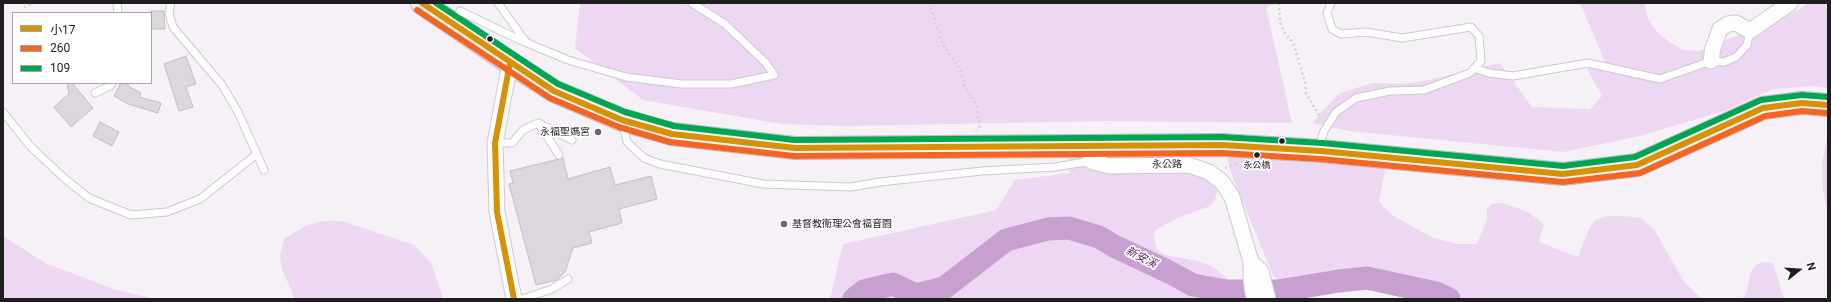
<!DOCTYPE html>
<meta charset="utf-8">
<style>
body{margin:0}
#map{position:relative;width:1831px;height:302px;overflow:hidden;background:#f6f1f7;font-family:Roboto,"Noto Sans TC",sans-serif}
canvas{display:block}
.frame{position:absolute;inset:0;border:4px solid #201d21;pointer-events:none}
.legend{position:absolute;left:12px;top:12px;width:140px;height:72px;box-sizing:border-box;background:#fff;border:1px solid #a6a5a6;margin:0;padding:5px 7px;list-style:none;font-size:12px;color:#201d21}
.legend li{display:flex;align-items:center;gap:8px;height:20px}
.legend b{width:20px;border:1px solid #a6a5a6}
.north{position:absolute;left:1779px;top:250px;width:40px;height:40px;-webkit-text-stroke:3px #fff;paint-order:stroke;rotate:73deg;font-size:11px;font-weight:700;line-height:16px;text-align:center;color:#201d21}
.north::after{content:'';display:block;margin:auto;width:14px;height:18px;background:#201d21;clip-path:polygon(50% 0,100% 100%,50% 72%,0 100%)}
</style>
<div id="map">
<canvas width="1831" height="302"></canvas>
<div class="frame"></div>
<ul class="legend">
<li><b style="height:5px;background:#d79105"></b>小17</li>
<li><b style="height:5px;background:#f26522"></b>260</li>
<li><b style="height:5px;background:#00a651"></b>109</li>
</ul>
<div class="north">N</div>
</div>
<script>
const c = document.querySelector('canvas').getContext('2d');
c.lineJoin = 'round';
function fillPath(path, color) {
  c.fillStyle = color;
  c.fill(path, 'evenodd');
}
function toPath(rows) {
  const path = new Path2D();
  for (const r of rows) {
    path.moveTo(r[0], r[1]);
    for (let i = 2; i < r.length; i += 2) path.lineTo(r[i], r[i + 1]);
  }
  return path;
}
function trace(path, color, width, dash) {
  c.strokeStyle = color;
  c.lineWidth = width;
  c.lineCap = dash ? 'butt' : 'round';
  c.setLineDash(dash || []);
  c.stroke(path);
}
function write(font, color, halo, rows, align = 'center') {
  c.font = font + ' Roboto,"Noto Sans TC",sans-serif';
  c.lineWidth = 3.5;
  c.setLineDash([]);
  c.textBaseline = 'middle';
  c.strokeStyle = halo;
  c.fillStyle = color;
  for (const [text, x, y, turn = 0] of rows) {
    c.save();
    c.translate(x, y);
    c.rotate((+turn || 0) * Math.PI / 180);
    c.textAlign = isNaN(turn) ? turn : align;
    if (halo) c.strokeText(text, 0, 0);
    c.fillText(text, 0, 0);
    c.restore();
  }
}
fillPath(toPath([
 [580,3,1277,3,1266,7,1292,123,1108,121,847,126,782,124,643,100,575,48],
 [1580,3,1644,3,1648,19,1659,34,1672,44,1684,50,1699,51,1798,10,1808,3,1828,3,1828,88,1813,86,1773,89,1724,111,1640,136,1563,152,1349,131,1312,123,1338,94,1372,83,1404,84,1429,80,1500,63,1532,107,1590,109,1602,96,1587,69,1605,62],
 [1828,132,1828,216,1823,190,1822,164],
 [1234,150,1382,164,1385,171,1379,200,1383,207,1395,217,1433,238,1458,244,1477,244,1487,219,1487,209,1492,204,1503,203,1528,212,1544,224,1539,242,1578,257,1589,229,1594,221,1606,216,1624,216,1641,218,1654,229,1684,282,1702,299,1461,299,1458,295,1429,286,1382,275,1355,271,1325,278,1287,283,1280,282,1273,275,1234,181,1228,162,1228,157],
 [1087,155,1090,164,1189,168,1214,184,1217,192,1215,200,1210,206,1178,218,1157,229,1154,233,1155,244,1158,250,1165,255,1198,261,1214,267,1230,281,1245,299,830,299,843,244,996,210,1015,180,1070,173,1068,158],
 [324,221,342,221,414,245,431,263,442,295,442,299,295,299,282,269,280,255,284,239,307,225],
 [3,236,45,263,117,290,156,299,3,299],
 [1764,262,1773,263,1784,299,1742,299,1747,291,1750,274,1756,265]
]), '#edd7f2');
trace(toPath([
 [854,299,864,291,893,284,916,295,944,288,1006,240,1048,229,1069,228,1099,237,1114,246,1169,272,1193,285,1226,291,1278,291,1339,281,1367,278,1436,293,1449,299]
]), '#c7a0d0', 23);
const building = toPath([
 [151,11,164,11,165,29,151,29,151,11],
 [186,56,196,84,186,87,193,107,179,111,164,64,186,56],
 [67,83,72,83,93,108,71,127,54,107,69,94,67,83],
 [121,83,128,83,128,86,141,93,139,97,161,103,158,113,128,104,114,96,121,83],
 [100,122,119,132,112,146,93,136,100,122],
 [563,158,568,179,610,167,615,185,651,176,657,199,619,209,622,223,589,232,592,243,573,248,565,272,557,280,536,285,509,184,513,183,510,171,563,158]
]);
fillPath(building, '#dbd7dc');
trace(building, '#c2bec3', 1);
const service = toPath([
 [117,3,118,13],
 [171,3,169,13,173,27,222,85,238,112,264,170],
 [498,3,526,42],
 [453,23,460,11,520,40,568,60,626,77,682,84,731,84,774,75,766,63,725,24,692,3],
 [1474,68,1489,73,1513,76,1588,63,1660,79,1711,61,1724,62,1736,57,1747,45,1750,31],
 [95,93,110,86,112,83],
 [3,112,30,146,64,178,89,198,131,215,167,212,200,199,257,154],
 [539,124,559,155],
 [623,124,627,142,644,158,660,164,763,184,851,187,880,182,982,171,1055,167,1091,161],
 [495,143,512,143,523,130,538,123,572,140],
 [1318,149,1324,131,1336,112,1356,98,1390,91,1424,90,1470,73,1481,61,1479,36,1471,27,1402,38,1366,32,1341,34,1332,29,1327,13,1331,3],
 [522,299,552,289,568,279]
]);
const minor = toPath([
 [1711,61,1713,48,1720,29,1728,24,1736,23,1750,31,1790,3],
 [510,63,495,143,497,212,514,299],
 [1090,147,1091,161,1109,166,1189,165,1209,172,1222,182,1232,197,1251,262,1251,280,1254,299],
 [1251,262,1261,271,1268,299]
]);
const primary = toPath([
 [422,3,510,63,554,91,622,120,672,134,795,148,1222,145,1321,151,1563,174,1637,165,1763,108,1802,103,1828,105]
]);
trace(service, '#cdc9ce', 9);
trace(minor, '#cdc9ce', 17);
trace(primary, '#c1b8c3', 24);
trace(toPath([
 [929,3,943,45,961,70,964,85,976,104,980,126,976,130],
 [1279,3,1280,22,1284,32,1293,42,1305,82,1306,93,1321,119],
 [24,7,35,3],
 [1225,168,1237,164]
]), '#d3d2d3', 2.5, [2, 3]);
trace(service, '#fefdfe', 7);
trace(minor, '#fefdfe', 15);
trace(primary, '#f5f1f6', 22);
trace(toPath([
 [422,3,554,91,622,120,672,134,795,148,1222,145,1321,151,1563,174,1637,165,1763,108,1802,103,1828,105],
 [510,63,495,143,497,212,514,299]
]), '#d79105', 6);
trace(toPath([
 [417,10,550,98,619,127,670,142,794,156,1222,153,1320,159,1563,182,1640,173,1765,116,1802,111,1827,113]
]), '#f26522', 6);
trace(toPath([
 [436,3,558,84,625,112,674,126,795,140,1222,137,1322,143,1563,166,1635,157,1761,100,1802,95,1828,97]
]), '#00a651', 6);
for (const [x, y, r, color] of [
 [490,39,3.5,"#201d21"],
 [598,132,4,"#6b676c"],
 [1282,141,3.5,"#201d21"],
 [1257,155,3.5,"#201d21"],
 [784,224,4,"#6b676c"]
]) {
  const dot = new Path2D();
  dot.arc(x, y, r, 0, 2 * Math.PI);
  c.fillStyle = color;
  c.fill(dot);
  trace(dot, '#fff', 1.5);
}
write('9px', '#201d21', '#fff', [
 ["永公橋",1257,166]
]);
write('10px', '#201d21', '#fff', [
 ["永福聖媽宮",590,132],
 ["基督教衛理公會福音園",792,224,"left"]
], 'right');
write('10px', '#201d21', '#fff', [
 ["永公路",1167,165,-1]
]);
write('italic 11px', '#622071', '#fff', [
 ["新安溪",1141,258,27]
]);
</script>
